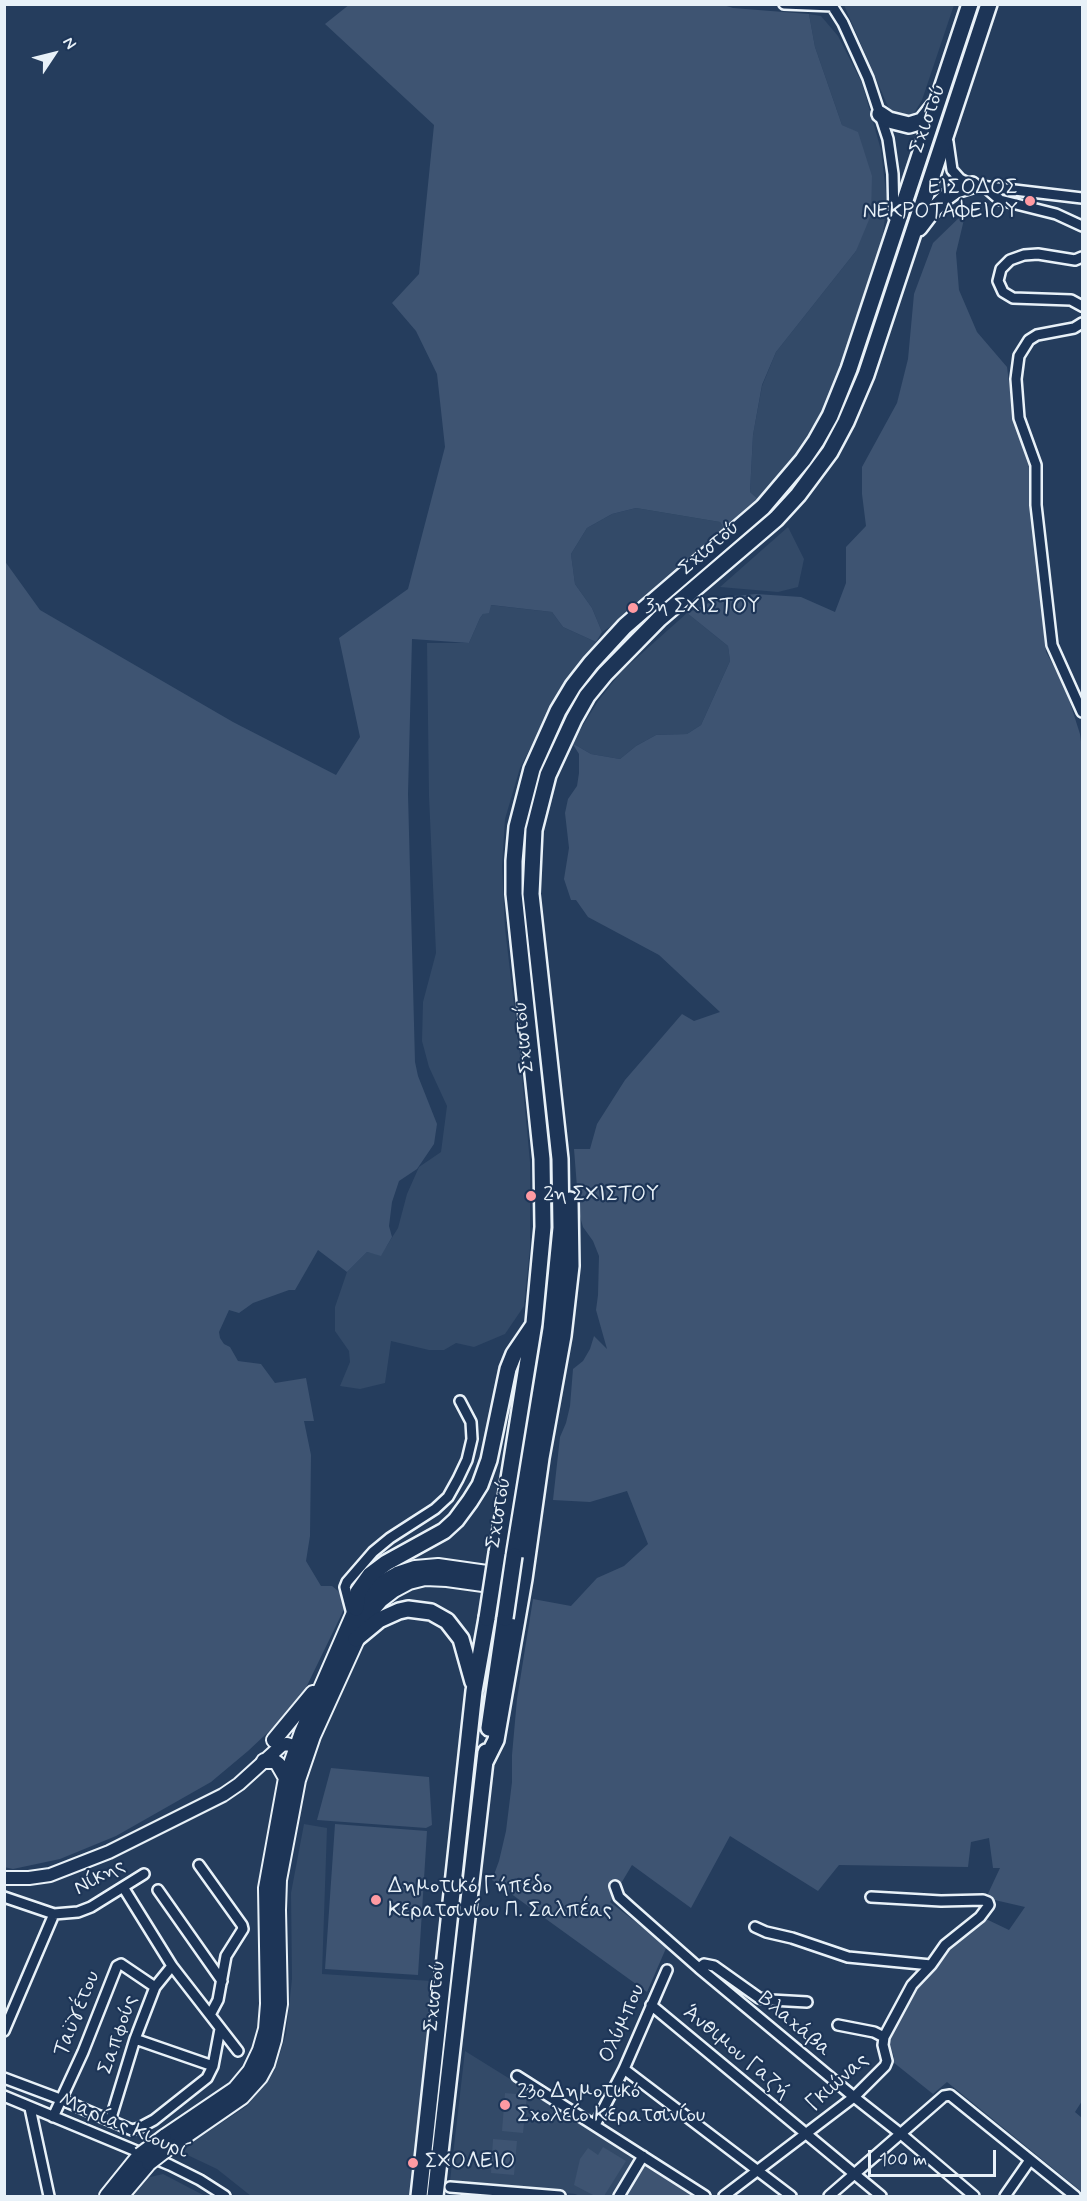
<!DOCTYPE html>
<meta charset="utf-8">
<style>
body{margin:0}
#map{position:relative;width:1087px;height:2201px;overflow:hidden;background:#253d5d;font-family:Mynerve,sans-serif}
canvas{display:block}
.frame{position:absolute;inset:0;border:6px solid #e8f1f8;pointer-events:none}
.north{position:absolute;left:24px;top:24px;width:60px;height:60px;-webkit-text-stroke:4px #1d3557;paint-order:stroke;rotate:55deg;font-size:16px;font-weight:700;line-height:24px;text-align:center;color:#e8f1f8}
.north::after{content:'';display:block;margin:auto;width:21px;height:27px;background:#e8f1f8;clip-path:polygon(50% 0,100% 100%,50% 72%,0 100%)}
.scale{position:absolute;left:868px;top:2150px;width:128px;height:27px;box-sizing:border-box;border:3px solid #e8f1f8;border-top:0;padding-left:8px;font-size:18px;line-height:21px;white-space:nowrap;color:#e8f1f8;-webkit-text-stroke:4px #1d3557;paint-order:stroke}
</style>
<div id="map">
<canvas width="1087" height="2201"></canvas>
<div class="frame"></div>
<div class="north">N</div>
<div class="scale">100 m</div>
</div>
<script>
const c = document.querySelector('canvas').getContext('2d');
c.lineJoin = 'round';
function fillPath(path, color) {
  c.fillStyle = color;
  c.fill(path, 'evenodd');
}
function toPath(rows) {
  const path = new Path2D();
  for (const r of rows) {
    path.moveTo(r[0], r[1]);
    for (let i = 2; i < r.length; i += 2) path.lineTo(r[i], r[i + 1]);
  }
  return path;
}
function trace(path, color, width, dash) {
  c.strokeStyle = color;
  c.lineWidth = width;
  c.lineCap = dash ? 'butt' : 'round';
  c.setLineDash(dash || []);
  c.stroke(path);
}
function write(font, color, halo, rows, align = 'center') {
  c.font = font + ' Mynerve,sans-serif';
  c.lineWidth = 4.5;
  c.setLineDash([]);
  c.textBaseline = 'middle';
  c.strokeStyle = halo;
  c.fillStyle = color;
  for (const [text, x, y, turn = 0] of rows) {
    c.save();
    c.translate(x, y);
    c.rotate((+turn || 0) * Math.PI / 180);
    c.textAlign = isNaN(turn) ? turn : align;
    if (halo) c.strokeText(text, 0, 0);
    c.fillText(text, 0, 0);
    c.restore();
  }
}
fillPath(toPath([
 [844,5,954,5,922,100,913,115,900,115,889,109],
 [809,14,821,16,838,36,862,83,881,150,887,202,882,240,867,294,833,392,810,438,790,471,760,501,750,492,753,435,762,386,776,352,856,251,858,133,842,125,815,47],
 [636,508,720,522,725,531,629,615,602,632,592,608,575,584,571,554,587,528,612,514],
 [788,527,804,559,798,587,778,592,720,587],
 [490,605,552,612,563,627,596,642,569,677,546,717,520,768,505,819,502,866,505,928,520,1056,530,1162,530,1248,524,1306,505,1334,474,1347,456,1343,444,1350,429,1350,391,1341,385,1383,360,1389,340,1386,350,1362,349,1351,335,1331,335,1307,347,1272,367,1252,381,1255,398,1228,407,1194,419,1167,441,1152,447,1106,429,1067,422,1041,423,1002,436,953,429,796,427,643,469,643,480,618],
 [687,613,728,646,730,661,701,725,687,734,656,735,636,746,620,759,591,754,572,743,598,701,621,672],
 [304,1824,327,1828,322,1974,432,1981,410,2196,251,2196,217,2169,179,2151,247,2106,275,2070,286,2034,292,1979,291,1893],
 [465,2051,637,2158,611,2196,580,2196,575,2194,450,2181],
 [163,2174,205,2196,130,2196,142,2179]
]), '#334a68');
fillPath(toPath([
 [350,4,720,4,733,8,809,14,815,47,842,125,858,132,872,176,871,215,856,251,776,352,762,385,753,435,750,492,760,501,725,531,720,522,636,508,612,514,587,528,571,554,575,584,592,608,602,632,596,642,563,627,552,612,491,605,489,613,483,614,480,618,469,643,412,639,408,794,415,1062,418,1076,437,1124,434,1144,417,1169,399,1181,392,1202,389,1226,392,1237,381,1256,367,1252,347,1272,318,1250,295,1290,289,1290,253,1303,239,1313,229,1310,219,1332,220,1338,224,1344,230,1347,238,1361,261,1364,275,1383,306,1378,314,1421,304,1421,311,1455,310,1536,306,1561,321,1586,332,1586,343,1595,348,1601,302,1696,280,1721,248,1751,211,1782,116,1836,60,1859,13,1869,4,1867,4,560,40,610,233,722,336,775,360,737,339,638,408,589,445,447,437,374,416,331,392,303,419,274,434,125,325,24],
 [966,211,956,253,959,290,977,332,1007,367,1012,406,1029,458,1035,547,1046,652,1065,687,1080,734,1082,749,1082,2101,1075,2112,1082,2118,1082,2192,947,2082,933,2094,893,2062,894,2057,888,2038,908,1998,941,1955,967,1930,986,1919,1009,1930,1025,1907,986,1898,1000,1868,993,1868,989,1838,971,1842,968,1867,839,1865,818,1891,730,1836,691,1908,632,1865,610,1902,667,1946,647,1992,492,1880,499,1861,506,1831,512,1782,512,1755,517,1699,533,1599,571,1606,597,1578,624,1566,648,1544,627,1491,590,1502,553,1500,560,1437,566,1423,570,1406,573,1369,583,1361,590,1349,594,1336,607,1349,596,1310,598,1295,599,1256,593,1241,583,1227,579,1213,574,1149,590,1149,597,1124,625,1080,682,1014,694,1021,720,1012,659,955,588,917,576,900,571,900,564,879,569,848,565,813,568,799,577,786,579,773,579,754,572,743,591,754,620,759,636,746,656,735,687,734,701,725,730,661,728,646,687,613,722,597,756,594,801,597,835,612,846,583,846,547,866,526,862,494,862,467,897,403,908,359,914,294,933,243],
 [331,1768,429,1777,432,1825,426,1828,317,1820],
 [335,1824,427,1831,418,1975,325,1969],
 [505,2093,527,2095,523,2133,502,2131],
 [493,2139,517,2141,514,2175,491,2173],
 [603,2147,626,2161,604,2196,595,2196,574,2185,580,2159,588,2148,598,2155],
 [644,2164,694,2196,623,2196]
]), '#3e5472');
const minor = toPath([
 [784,4,833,6],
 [831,4,843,23,868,78,888,139,893,174,894,217],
 [948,142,952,170,960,179,972,185,1082,198],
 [985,187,1000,200,1056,214,1082,226],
 [1082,257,1075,260,1038,254,1024,255,1010,260,1001,269,998,281,1003,292,1013,298,1071,300,1082,306],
 [1082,323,1074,328,1037,335,1029,340,1019,356,1016,379,1019,418,1036,465,1036,505,1052,645,1082,712],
 [352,1614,345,1587,347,1582,373,1552,390,1538,435,1509,448,1497,458,1479,467,1460,472,1439,471,1422,460,1401],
 [199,1865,242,1925,243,1929,226,1956,218,2000,210,2015],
 [615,1886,619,1897,630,1907,699,1968,854,2097,901,2134,974,2196],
 [123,1887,172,1966,238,2051],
 [158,1890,222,1981],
 [4,1897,54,1914,78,1912,91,1907,144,1874],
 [871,1897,941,1901,983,1900,988,1902,989,1905,980,1917,945,1945,931,1965],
 [699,1968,704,1964,714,1966,759,1998,771,2000,807,2002],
 [651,2005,881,2196],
 [838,2025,874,2032,884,2037],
 [4,2031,54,1914],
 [135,2039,213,2066],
 [624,2069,791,2196],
 [517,2076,705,2196],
 [4,2078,60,2099,132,2130,139,2128,154,2120,207,2078,213,2066,220,2029],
 [4,2096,170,2165,200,2180,225,2196],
 [30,2108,49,2196],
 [53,2117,83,2052,117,1966,121,1964,155,1987],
 [110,2121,135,2039,155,1987,172,1966],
 [595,2125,624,2069,667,1970],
 [450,2187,560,2196],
 [619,2196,643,2156],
 [724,2196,854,2097,885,2066,887,2061,883,2045,884,2037,912,1985,931,1965,848,1957,792,1938,766,1932,755,1927],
 [829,2196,944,2096,950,2095,1075,2196],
 [1005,2196,1030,2160]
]);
const tertiary = toPath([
 [4,1878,29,1878,50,1875,109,1852,223,1795,239,1784,282,1745,287,1744,296,1747]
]);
const secondary = toPath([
 [274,1740,313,1693],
 [264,1761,274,1761,278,1764,286,1778],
 [164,2137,235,2089,250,2071,260,2050,266,2029,268,2004,266,1888,286,1778,302,1732,356,1608,368,1594,379,1584,397,1574,415,1568,438,1566,522,1578],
 [171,2146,242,2097,260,2077,267,2064,274,2040,280,2004,278,1910,279,1880,298,1780,313,1736,368,1615,381,1600,394,1590,409,1582,425,1578,447,1579,519,1589],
 [107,2196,140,2155],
 [121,2196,149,2163]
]);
const primary = toPath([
 [880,114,889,120,909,125,922,121,934,106],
 [919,228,932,211,945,198,956,190,972,185],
 [497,1553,534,1323,543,1227,542,1159,514,894,514,861,517,827,532,769,558,711,573,686,591,663,625,626,648,606,763,507,803,460,816,441,830,416,849,369,970,4],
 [514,1556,551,1329,561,1228,560,1159,531,894,534,830,548,775,574,719,587,696,605,674,659,619,776,519,798,495,830,452,846,422,866,375,989,4],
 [356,1608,358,1592,370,1575,386,1563,444,1531,456,1520,470,1501,480,1485,489,1460,508,1369,514,1354,533,1326],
 [356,1639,379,1620,399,1611,408,1609,431,1612,447,1621,461,1639,473,1682],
 [489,1728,505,1618],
 [485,1762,496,1740,524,1579,541,1458,563,1336,571,1266,570,1200],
 [419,2196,474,1691,487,1618],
 [435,2196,486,1752]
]);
trace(minor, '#e8f1f8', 14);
trace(tertiary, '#e8f1f8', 16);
trace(secondary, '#e8f1f8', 18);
trace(primary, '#e8f1f8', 20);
trace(minor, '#1d3557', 9);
trace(tertiary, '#1d3557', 12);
trace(secondary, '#1d3557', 14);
trace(primary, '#1d3557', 15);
const secondaryBridge = toPath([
 [140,2155,164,2137],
 [149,2163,171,2146]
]);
const primaryBridge = toPath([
 [487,1618,497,1553],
 [505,1618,514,1556]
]);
trace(secondaryBridge, '#e8f1f8', 18, []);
trace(primaryBridge, '#e8f1f8', 20, []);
trace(secondaryBridge, '#1d3557', 14);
trace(primaryBridge, '#1d3557', 15);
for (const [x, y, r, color] of [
 [1030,201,6,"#ff9aa2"],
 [633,608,6,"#ff9aa2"],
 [531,1196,6,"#ff9aa2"],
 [376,1900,6,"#ff9aa2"],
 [505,2105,6,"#ff9aa2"],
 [413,2163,6,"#ff9aa2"]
]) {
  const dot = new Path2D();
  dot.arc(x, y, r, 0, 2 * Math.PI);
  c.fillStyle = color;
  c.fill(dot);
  trace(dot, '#1d3557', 2);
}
write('21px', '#e8f1f8', '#1d3557', [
 ["Σχιστού",929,119,-71],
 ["Σχιστού",710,549,-41],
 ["Σχιστού",525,1037,-96],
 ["Σχιστού",500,1513,-81],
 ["Νίκης",100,1878,-29],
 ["Σχιστού",436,1996,-84],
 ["Ταϋγέτου",78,2014,-68],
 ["Ολύμπου",623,2024,-66],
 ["Βλαχάβα",794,2025,40],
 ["Σαπφούς",119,2035,-71],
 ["Άνθιμου Γαζή",736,2053,40],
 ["Γκιώνας",838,2083,-42],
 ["Μαρίας Κιουρί",123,2127,23]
]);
write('21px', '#e8f1f8', '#1d3557', [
 ["ΕΙΣΟΔΟΣ",1018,189,"right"],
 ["ΝΕΚΡΟΤΑΦΕΙΟΥ",1018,213,"right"],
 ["3η ΣΧΙΣΤΟΥ",645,608],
 ["2η ΣΧΙΣΤΟΥ",543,1196],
 ["Δημοτικό Γήπεδο",388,1888],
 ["Κερατσινίου Π. Σαλπέας",388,1912],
 ["23o Δημοτικό",517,2093],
 ["Σχολείο Κερατσινίου",517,2117],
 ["ΣΧΟΛΕΙΟ",425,2163]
], 'left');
</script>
